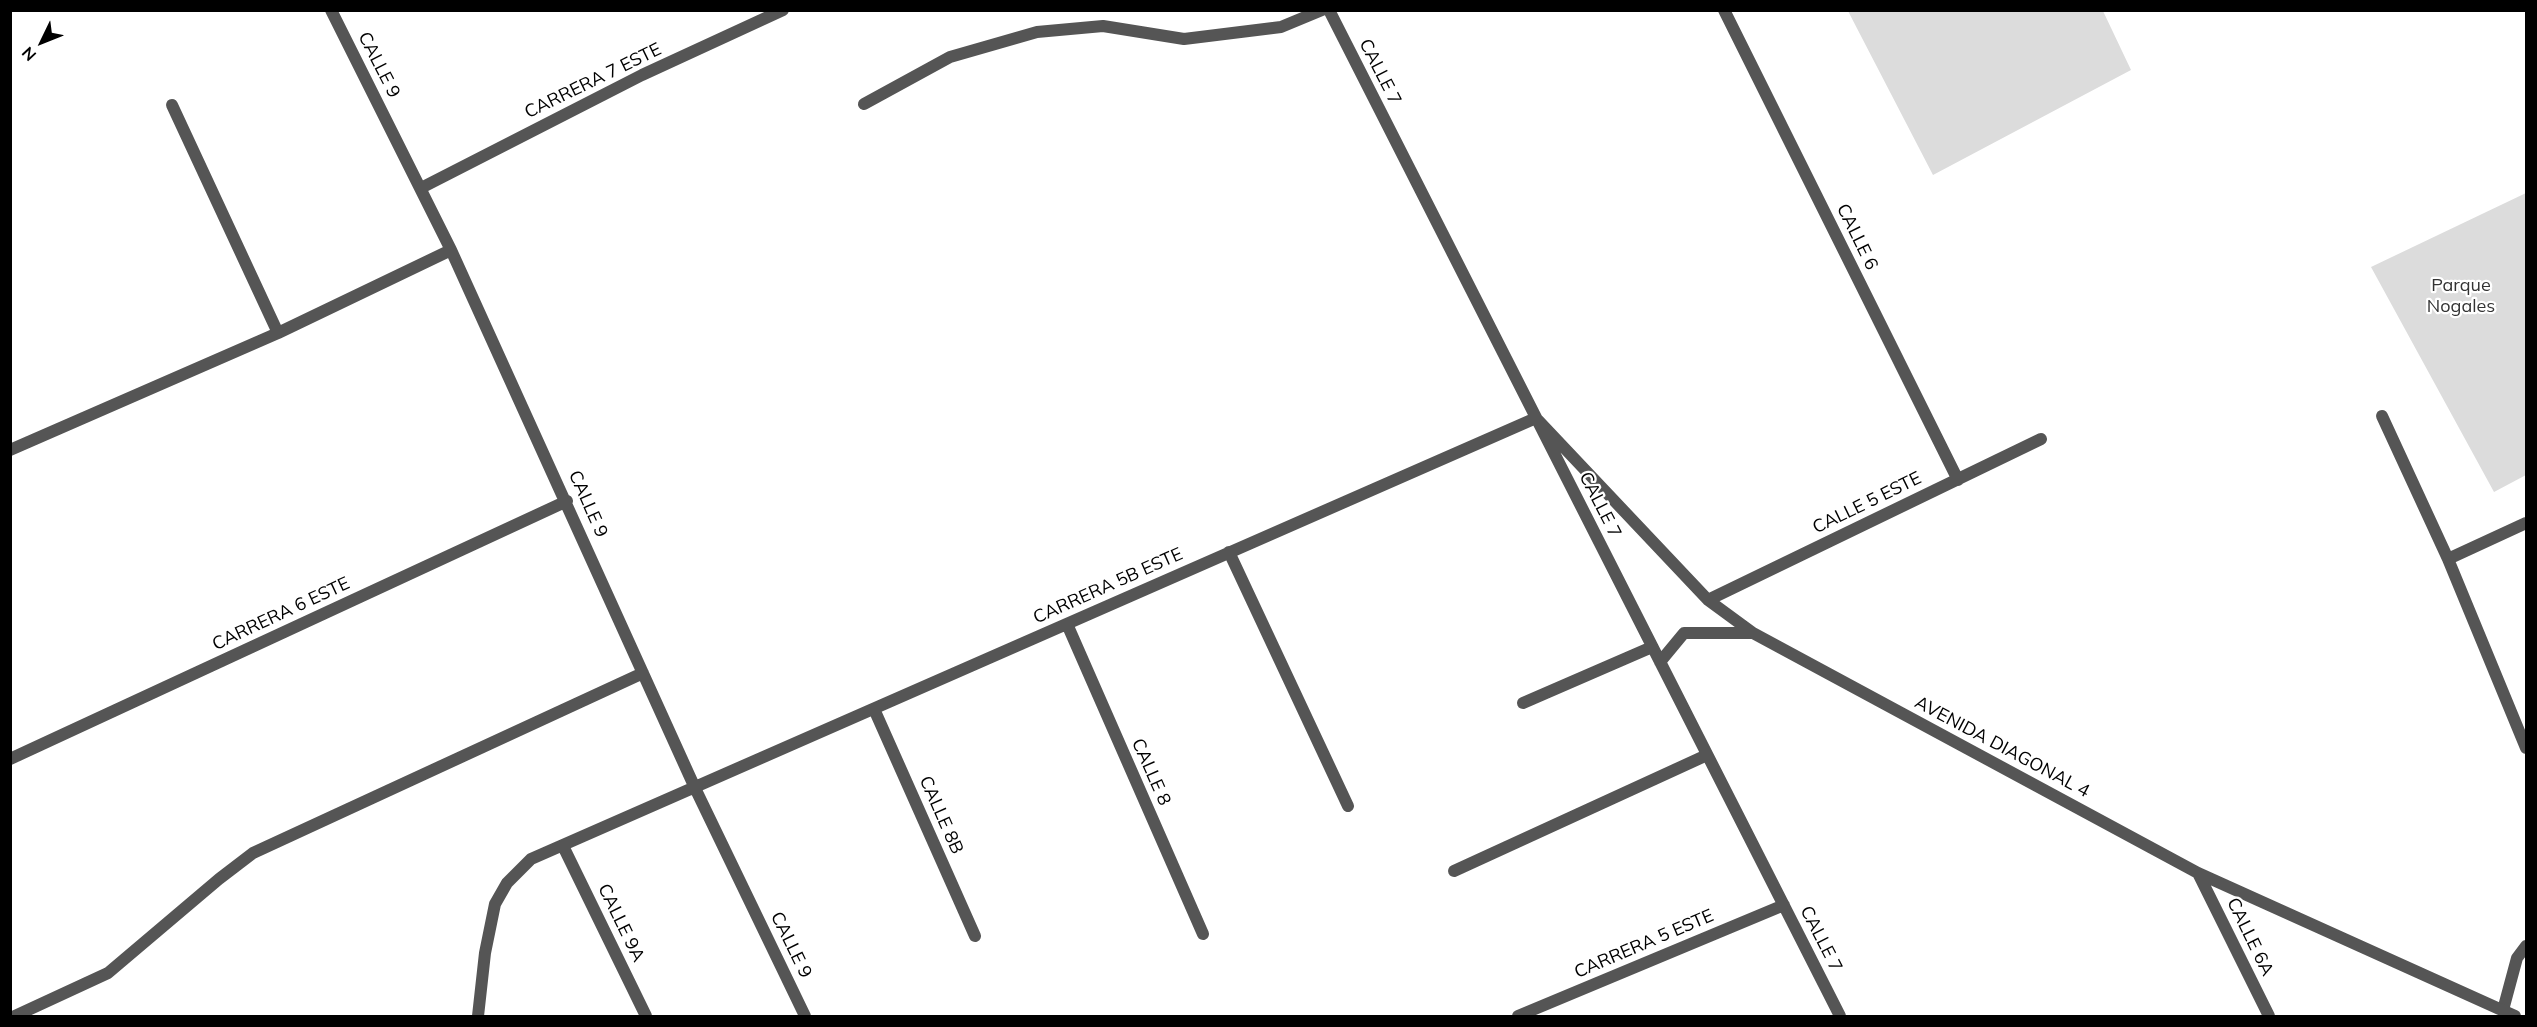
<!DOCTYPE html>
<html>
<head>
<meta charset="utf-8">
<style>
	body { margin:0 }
	#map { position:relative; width:2537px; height:1027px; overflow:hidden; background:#fff; font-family:Mulish,sans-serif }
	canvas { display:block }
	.frame { position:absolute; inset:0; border:12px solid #000; pointer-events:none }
	.north { position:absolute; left:12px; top:12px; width:60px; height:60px; -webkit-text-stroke:4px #fff; paint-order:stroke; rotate:227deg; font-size:16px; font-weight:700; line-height:24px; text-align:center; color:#000 }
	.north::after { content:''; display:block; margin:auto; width:21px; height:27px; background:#000; clip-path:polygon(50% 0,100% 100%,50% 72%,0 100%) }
</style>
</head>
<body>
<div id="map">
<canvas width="2537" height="1027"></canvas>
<div class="frame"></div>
<div class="north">N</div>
</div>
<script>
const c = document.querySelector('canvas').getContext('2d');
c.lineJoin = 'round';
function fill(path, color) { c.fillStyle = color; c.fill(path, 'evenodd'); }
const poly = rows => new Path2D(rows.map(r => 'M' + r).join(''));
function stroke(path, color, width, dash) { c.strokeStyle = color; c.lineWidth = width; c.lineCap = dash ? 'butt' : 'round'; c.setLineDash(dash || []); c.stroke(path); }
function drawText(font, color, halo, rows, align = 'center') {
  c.font = font + ' Mulish,sans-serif'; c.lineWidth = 4.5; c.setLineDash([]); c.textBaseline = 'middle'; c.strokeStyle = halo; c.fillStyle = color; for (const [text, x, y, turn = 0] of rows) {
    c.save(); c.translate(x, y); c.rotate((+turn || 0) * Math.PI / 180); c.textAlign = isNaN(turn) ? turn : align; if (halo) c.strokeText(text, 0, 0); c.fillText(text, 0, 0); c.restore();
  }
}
const green = poly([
	[1848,11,2103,11,2131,70,1933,175],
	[2526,193,2526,475,2494,492,2371,267]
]);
const lane = poly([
	[864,104,950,57,1037,32,1103,26,1184,39,1281,27,1322,10],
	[2382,416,2448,559,2526,748],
	[2448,559,2526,523],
	[2503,1010,2517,958,2526,946]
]);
const street = poly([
	[331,10,451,250,695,788,805,1016],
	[1329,10,1840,1016],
	[1724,10,1958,480],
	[172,105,278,333],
	[421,188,642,75,783,10],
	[10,450,278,333,451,250],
	[1229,552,1348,806],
	[1708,600,2041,439],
	[1067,624,1203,934],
	[1660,662,1684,633,1752,633],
	[1523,703,1652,647],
	[874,709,975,936],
	[10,759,567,501],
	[563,846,646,1016],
	[1454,871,1707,755],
	[2198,873,2269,1016],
	[15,1016,108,973,219,879,253,853,643,673],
	[478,1016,485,953,495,904,507,883,531,859,1536,418,1708,600,1753,633,2198,873,2515,1016],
	[1518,1016,1784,905]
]);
const streetNames = [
	["CALLE 9",379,65,63],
	["CALLE 7",1380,72,63],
	["CARRERA 7 ESTE",593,81,-26],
	["CALLE 6",1857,237,64],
	["CALLE 5 ESTE",1867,503,-26],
	["CALLE 9",588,504,66],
	["CALLE 7",1600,505,63],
	["CARRERA 5B ESTE",1108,586,-24],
	["CARRERA 6 ESTE",281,614,-25],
	["AVENIDA DIAGONAL 4",2002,747,28],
	["CALLE 8",1151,772,66],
	["CALLE 8B",941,815,66],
	["CALLE 9A",621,923,64],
	["CALLE 6A",2250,937,64],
	["CALLE 7",1821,939,63],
	["CARRERA 5 ESTE",1644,944,-23],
	["CALLE 9",791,945,64]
];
const parkNames = [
	["Parque",2461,286],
	["Nogales",2461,307]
];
fill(green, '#dcdcdc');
stroke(lane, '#555', 12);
stroke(street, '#555', 12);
drawText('18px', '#000', '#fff', streetNames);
drawText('18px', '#333', '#fff', parkNames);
</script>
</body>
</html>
